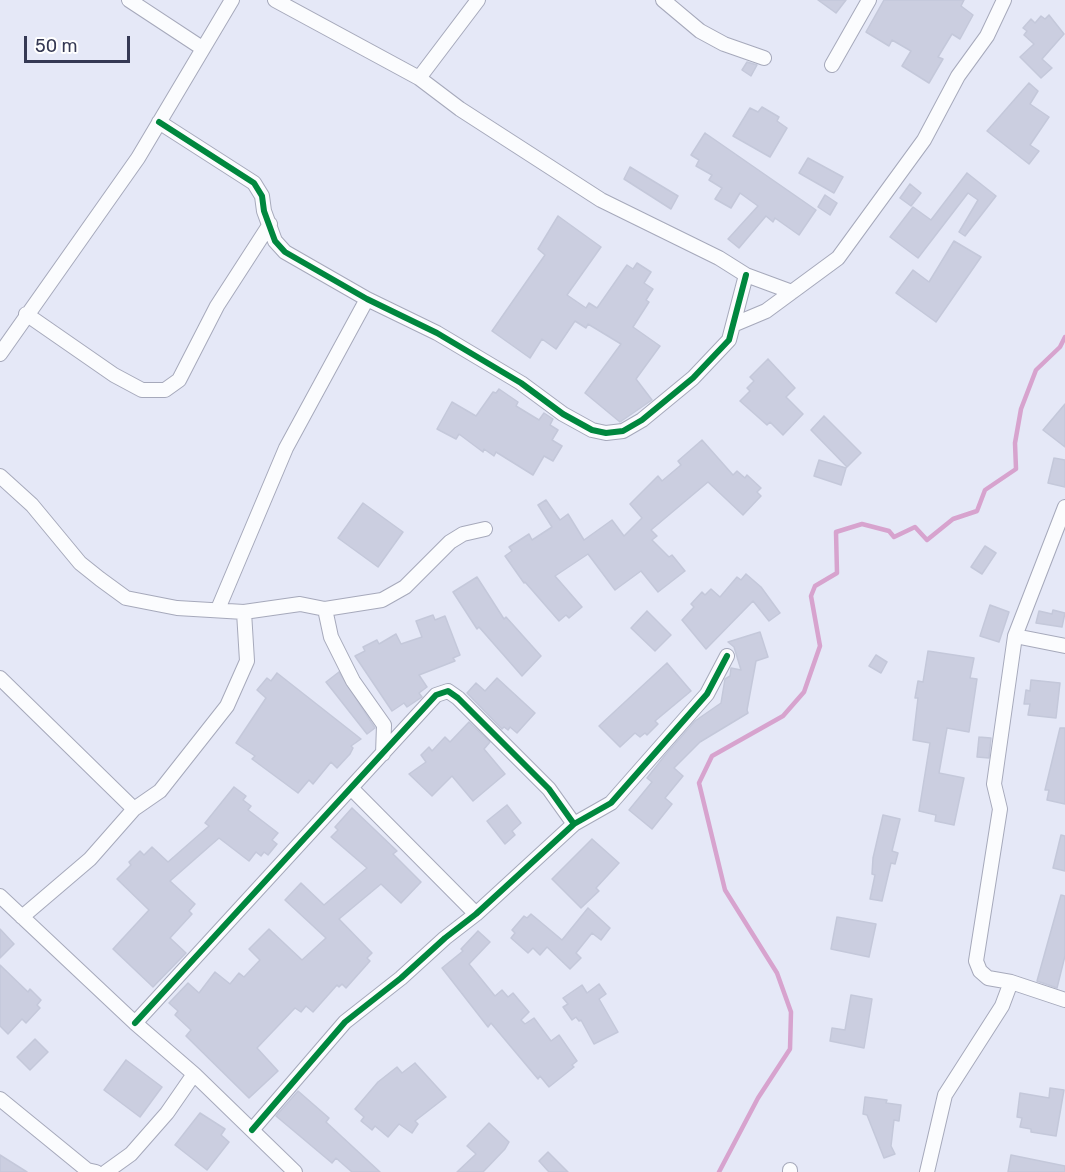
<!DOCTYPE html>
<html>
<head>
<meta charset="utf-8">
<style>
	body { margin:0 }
	#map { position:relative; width:1065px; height:1172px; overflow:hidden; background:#e5e8f7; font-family:Rubik,sans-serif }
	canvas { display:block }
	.scale { position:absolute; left:24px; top:36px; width:106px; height:27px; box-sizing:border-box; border:3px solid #353954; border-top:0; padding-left:8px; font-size:18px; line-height:21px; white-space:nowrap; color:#353954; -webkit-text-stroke:4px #fff; paint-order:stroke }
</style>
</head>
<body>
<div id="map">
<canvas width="1065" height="1172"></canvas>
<div class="scale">50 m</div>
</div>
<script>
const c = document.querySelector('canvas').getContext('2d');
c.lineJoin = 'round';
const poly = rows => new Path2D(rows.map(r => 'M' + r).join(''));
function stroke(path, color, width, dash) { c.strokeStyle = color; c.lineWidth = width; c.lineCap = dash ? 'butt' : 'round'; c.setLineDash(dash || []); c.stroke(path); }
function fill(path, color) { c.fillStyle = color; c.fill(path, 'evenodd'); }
const stream = poly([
	[719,1172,758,1098,790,1049,791,1012,777,973,725,890,699,783,712,756,783,716,804,692,820,646,811,596,815,586,837,573,836,532,862,524,889,531,894,537,915,527,927,540,953,519,977,511,985,490,1016,469,1015,443,1021,409,1036,370,1060,347,1065,337]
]);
const building = poly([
	[818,0,846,0,836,13,818,0],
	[884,0,964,0,961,6,973,15,960,39,952,34,938,57,943,59,929,83,902,66,911,51,892,40,889,46,866,32,884,0],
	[1049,15,1064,34,1042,59,1052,68,1041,78,1020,57,1034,44,1024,35,1027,31,1023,28,1031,19,1035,23,1041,16,1045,19,1049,15],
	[747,62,757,65,751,76,742,70,747,62],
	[1029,83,1038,91,1030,104,1049,117,1030,145,1039,151,1029,164,987,131,1029,83],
	[762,107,779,117,777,121,787,128,770,157,733,136,750,108,758,112,762,107],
	[705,133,816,210,799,235,775,218,773,222,766,216,739,248,728,239,758,206,740,193,731,208,715,199,722,188,709,180,712,175,696,166,699,160,691,155,705,133],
	[808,158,843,177,834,193,799,173,808,158],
	[630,167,678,196,671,209,624,179,630,167],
	[967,173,996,196,965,236,959,232,978,200,968,193,918,258,890,237,913,207,931,220,967,173],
	[910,184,921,193,911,206,900,198,910,184],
	[825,195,837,203,830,215,818,207,825,195],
	[558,216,601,247,567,295,586,308,589,303,597,308,627,265,633,269,637,263,651,272,644,283,653,289,646,300,649,302,633,327,660,346,636,379,652,400,620,422,585,393,621,344,588,324,586,328,575,321,556,349,542,339,530,358,492,331,545,255,538,249,558,216],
	[954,241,981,257,936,322,896,293,913,270,929,282,954,241],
	[768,359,795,388,786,397,803,414,783,435,770,422,767,425,740,401,750,391,747,388,754,381,750,377,768,359],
	[499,389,518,402,516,406,539,420,544,413,553,419,550,425,558,430,552,440,562,446,553,461,544,456,533,475,496,452,494,456,484,449,483,452,459,434,456,439,437,429,452,402,476,416,493,392,496,393,499,389],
	[1065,404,1065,447,1043,430,1065,404],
	[824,416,861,453,847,467,811,430,824,416],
	[702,440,733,475,737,471,745,478,747,475,761,488,757,492,761,496,743,515,708,482,651,530,657,536,652,540,669,557,672,555,685,571,658,592,641,571,615,590,588,554,555,576,582,607,569,618,566,615,559,621,525,582,524,583,505,556,512,551,509,547,529,534,532,540,552,527,538,505,546,500,560,520,568,514,584,540,612,520,624,536,642,518,630,504,658,476,662,481,681,465,678,461,702,440],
	[1054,458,1065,460,1065,487,1048,483,1054,458],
	[819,460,846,468,841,485,814,476,819,460],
	[363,503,403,532,378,567,338,538,363,503],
	[985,546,996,553,982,574,971,567,985,546],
	[746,574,761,587,780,613,769,621,753,601,706,649,682,620,694,607,691,604,702,592,705,595,711,589,720,597,737,577,741,580,746,574],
	[477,577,504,619,506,617,541,656,522,676,479,627,477,629,453,592,477,577],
	[990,605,1009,612,999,642,980,636,990,605],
	[1053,610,1065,613,1062,627,1036,623,1039,611,1052,614,1053,610],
	[647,611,671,635,655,651,631,628,647,611],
	[433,615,435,620,445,616,460,655,453,658,455,661,419,675,427,687,419,693,422,697,407,707,404,703,392,711,355,656,365,651,363,647,377,640,379,644,396,634,401,644,422,637,416,621,433,615],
	[760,632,768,657,756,661,747,710,748,713,700,742,674,768,683,776,665,798,672,804,652,829,629,810,652,782,647,778,666,754,695,721,721,703,725,679,730,676,731,668,741,670,734,647,728,642,760,632],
	[928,651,974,658,970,678,977,679,969,732,947,728,939,773,964,778,954,825,935,821,936,815,919,811,930,743,913,740,918,698,915,698,918,681,923,682,928,651],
	[876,655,887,662,881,673,869,666,876,655],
	[667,663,691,691,655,721,658,724,647,735,645,733,640,737,635,733,620,747,599,726,667,663],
	[339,672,375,728,367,734,326,682,339,672],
	[277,673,361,739,351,746,353,748,350,754,337,768,331,762,313,784,309,780,298,793,252,759,255,756,236,743,266,698,257,690,267,678,271,681,277,673],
	[497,678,535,713,517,733,510,727,508,730,504,727,502,729,467,693,476,683,485,691,497,678],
	[1031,680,1060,683,1056,718,1028,715,1030,704,1024,704,1026,690,1030,691,1031,680],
	[469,722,490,742,484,749,505,774,473,801,452,776,432,796,409,774,426,762,421,755,429,747,432,751,445,737,450,742,469,722],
	[1060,728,1065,728,1065,804,1047,800,1049,790,1045,790,1060,728],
	[979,737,991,738,989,758,977,757,979,737],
	[234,787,246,796,243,800,251,806,248,810,278,833,272,840,277,844,268,855,264,852,261,856,256,852,249,861,219,838,170,881,195,904,189,911,192,914,170,938,186,953,153,987,113,949,149,910,117,879,131,865,129,862,140,851,144,855,152,847,168,862,209,826,205,823,234,787],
	[507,805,521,823,512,831,515,835,505,844,487,821,507,805],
	[352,808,397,851,393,854,421,882,401,903,381,884,339,919,372,953,367,958,370,961,346,988,342,984,339,987,337,985,313,1012,306,1006,301,1012,295,1008,257,1048,278,1071,249,1098,186,1036,191,1030,175,1015,178,1011,169,1003,188,983,199,993,215,972,230,984,239,973,244,977,260,960,249,949,269,929,302,960,326,938,285,900,301,883,324,905,367,868,331,837,338,830,335,827,352,808],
	[883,815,900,819,892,851,898,853,895,864,891,863,882,901,870,899,875,875,872,874,873,858,883,815],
	[1061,835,1065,836,1065,871,1053,868,1061,835],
	[592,839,619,863,596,888,599,891,581,908,552,879,592,839],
	[1061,895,1065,896,1065,956,1057,988,1037,981,1061,895],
	[588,908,610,928,601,940,592,933,576,953,581,958,570,969,547,947,540,955,533,948,528,953,511,938,515,933,512,930,524,916,527,918,531,914,562,940,588,908],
	[837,917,876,924,869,957,831,949,837,917],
	[0,929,14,944,0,958,0,929],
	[478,931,490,942,469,964,495,996,502,990,508,997,513,993,529,1012,521,1020,525,1024,534,1018,551,1041,559,1035,577,1061,572,1065,574,1067,549,1087,540,1076,538,1079,491,1023,488,1027,442,968,463,951,461,949,478,931],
	[0,965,28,992,30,989,41,1000,37,1005,40,1008,26,1023,22,1019,8,1034,0,1026,0,965],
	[599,984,606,994,599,999,618,1032,594,1044,581,1020,579,1021,576,1017,572,1020,563,1007,568,1004,563,998,582,985,587,993,599,984],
	[851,995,872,999,864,1048,830,1041,832,1028,845,1030,851,995],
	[35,1039,48,1052,30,1070,17,1057,35,1039],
	[126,1060,162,1087,140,1117,104,1090,126,1060],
	[415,1063,446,1097,415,1121,418,1124,412,1133,399,1124,388,1137,375,1126,372,1130,361,1121,364,1117,355,1109,378,1082,397,1067,402,1073,415,1063],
	[1050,1088,1064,1090,1056,1136,1031,1132,1031,1129,1020,1127,1022,1118,1017,1117,1020,1093,1049,1098,1050,1088],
	[298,1091,329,1118,326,1122,380,1172,352,1172,336,1158,332,1163,276,1116,298,1091],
	[865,1097,887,1100,886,1103,901,1105,899,1121,894,1120,891,1146,895,1154,884,1158,867,1115,863,1114,865,1097],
	[200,1113,225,1129,221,1135,229,1142,207,1170,175,1145,200,1113],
	[489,1123,509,1142,505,1149,483,1172,457,1172,476,1154,467,1146,489,1123],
	[548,1152,568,1172,549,1172,539,1161,548,1152],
	[0,1155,27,1172,0,1172,0,1155],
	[1011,1155,1065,1166,1065,1172,1008,1172,1011,1155]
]);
const minor = poly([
	[129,0,202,48],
	[275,0,419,78,460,109,601,200,719,258,746,275,792,292],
	[663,0,700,31,724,44,764,58],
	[832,65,869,0],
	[419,78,478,0],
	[159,122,254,183,262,196,264,211,275,241,285,252,367,299,437,333,521,383,563,414,592,430,606,433,623,431,642,420,693,378,729,340,746,275],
	[26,314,114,375,142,390,165,390,179,380,217,306,270,224],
	[735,324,766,311,838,258,924,140,958,76,987,36,1004,0],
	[0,354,138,158,232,0],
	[0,476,32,505,80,563,100,579,126,598,177,608,244,612,300,604,325,609,382,600,405,587,450,542,463,534,485,529],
	[1065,507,1015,636,994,784,1000,809,976,961,980,971,988,978,1011,982,1065,1000],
	[218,609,286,448,367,299],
	[325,609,331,637,353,681,384,725,383,754],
	[1015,636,1065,646],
	[0,678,134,809],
	[351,788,476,914],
	[0,896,135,1023,194,1074,295,1172],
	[22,917,90,859,134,809,160,791,227,706,247,661,244,612],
	[135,1023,436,695,448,691,458,698,549,789,574,824],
	[0,1099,87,1170,96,1172],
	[252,1130,345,1022,401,978,445,938,476,914,574,824,611,803,707,694,727,656],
	[106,1172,131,1154,167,1113,194,1074],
	[790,1172,790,1170],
	[927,1172,945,1095,1002,1006,1011,982]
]);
const cycleway = poly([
	[159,122,254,183,262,196,264,211,275,241,285,252,367,299,437,333,521,383,563,414,592,430,606,433,623,431,642,420,693,378,729,340,746,275],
	[135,1023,436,695,448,691,458,698,549,789,574,824],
	[252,1130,345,1022,401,978,445,938,476,914,574,824,611,803,707,694,727,656]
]);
stroke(stream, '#d7a3ce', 4.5);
fill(building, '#cbcee0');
stroke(building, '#c4c8da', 1.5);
stroke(minor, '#a6a9bb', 16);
stroke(minor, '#fbfcfe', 14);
stroke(cycleway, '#00873e', 6);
</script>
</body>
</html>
